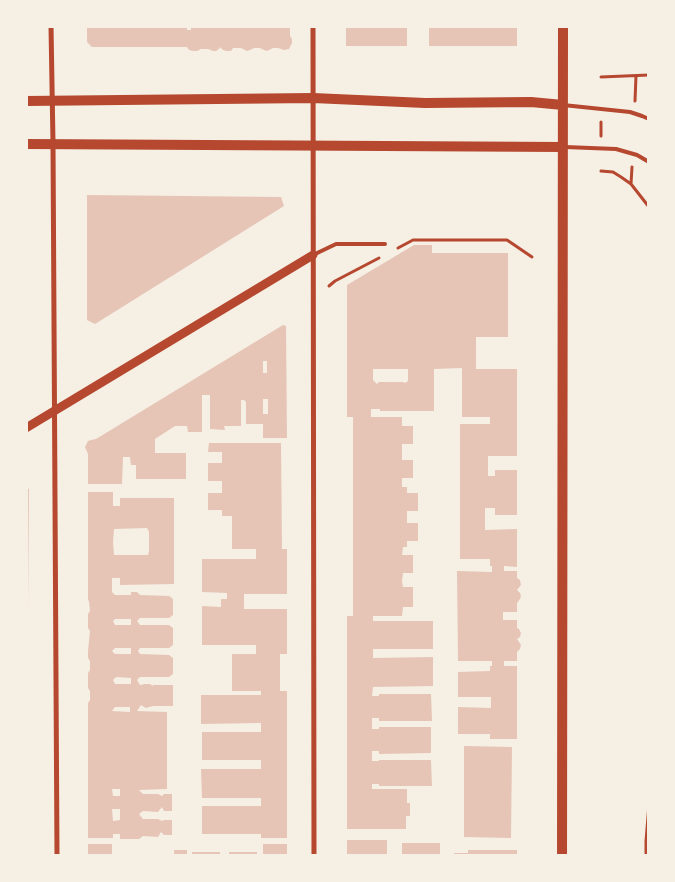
<!DOCTYPE html>
<html>
<head>
<meta charset="utf-8">
<style>
	body { margin:0 }
	#map { position:relative; width:675px; height:882px; overflow:hidden; background:#f6efe4; font-family:"Fira Sans Condensed",sans-serif }
	canvas { display:block }
	.frame { position:absolute; inset:0; border:28px solid #f6efe4; pointer-events:none }
</style>
</head>
<body>
<div id="map">
<canvas width="675" height="882"></canvas>
<div class="frame"></div>
</div>
<script>
const c = document.querySelector('canvas').getContext('2d');
c.lineJoin = 'round';
function fill(path, color) { c.fillStyle = color; c.fill(path, 'evenodd'); }
const poly = rows => new Path2D(rows.map(r => 'M' + r).join(''));
function stroke(path, color, width, dash) { c.strokeStyle = color; c.lineWidth = width; c.lineCap = dash ? 'butt' : 'round'; c.setLineDash(dash || []); c.stroke(path); }
const building = poly([
	[87,26,187,26,187,30,191,30,191,26,290,26,290,36,292,39,292,43,289,49,284,50,278,48,273,48,267,51,264,50,260,48,254,48,250,50,247,51,241,48,233,48,231,51,227,51,223,50,220,47,220,48,216,51,213,51,208,49,201,49,197,51,193,51,189,50,187,47,92,47,87,42],
	[346,26,407,26,407,46,346,46],
	[429,26,517,26,517,46,429,46],
	[87,195,281,197,284,206,95,324,87,320],
	[414,245,432,245,432,253,508,253,508,337,476,337,476,369,517,369,517,456,488,456,488,476,495,476,495,470,517,470,517,515,495,515,495,508,485,508,485,530,517,529,517,567,504,566,504,571,517,571,517,578,520,580,521,585,517,590,520,593,521,596,520,599,517,603,517,612,503,612,503,620,517,620,517,628,519,629,521,633,520,637,517,639,521,645,520,649,517,652,517,661,504,661,504,666,517,666,517,739,490,739,490,734,458,734,458,707,491,708,491,697,458,697,458,672,490,671,490,666,492,666,492,661,458,661,457,571,492,572,492,566,490,566,490,559,460,559,460,424,490,424,490,417,462,417,462,368,434,369,434,411,380,411,380,409,371,409,371,417,402,417,402,426,413,426,413,444,402,444,402,460,413,460,413,478,402,478,402,487,407,487,407,493,418,493,418,511,407,511,407,523,418,523,418,541,407,541,407,547,403,547,402,555,413,555,413,573,403,573,402,581,403,587,413,587,413,607,403,607,402,616,373,616,373,621,433,621,433,649,373,649,373,658,433,657,433,686,373,687,372,696,379,696,379,694,431,694,432,721,379,721,379,718,372,718,372,729,379,729,379,727,431,727,431,753,379,754,379,751,372,751,372,761,379,761,379,760,431,760,432,786,379,786,379,784,372,784,372,789,407,789,407,803,410,803,410,816,406,816,406,829,347,829,347,616,353,616,353,417,347,417,347,285],
	[373,369,408,369,408,381,405,383,403,382,379,382,377,384,373,380],
	[283,325,286,326,287,438,263,438,263,424,246,424,246,402,244,400,241,400,241,426,224,426,225,430,210,429,210,395,202,395,202,432,188,432,187,426,175,426,155,439,155,453,186,453,186,479,136,479,136,465,131,465,130,457,123,457,122,484,88,484,88,454,85,447,88,441,91,440,96,439],
	[263,361,267,361,267,373,263,373],
	[263,399,268,399,268,414,263,414],
	[209,443,281,443,282,549,287,549,287,594,244,594,244,609,287,609,287,654,280,654,280,691,287,691,287,838,261,838,261,834,202,834,202,806,261,806,261,798,202,798,201,769,261,769,261,760,202,760,202,732,261,732,261,723,201,724,201,695,261,695,261,691,232,691,232,654,256,654,256,645,202,645,202,606,221,607,221,599,227,599,227,593,202,592,202,559,256,559,256,549,232,549,232,516,222,516,222,510,208,510,208,493,222,493,222,481,208,481,208,463,222,463,222,452,208,452],
	[26,488,29,489,28,611,26,611],
	[88,492,113,492,113,506,120,506,120,498,174,498,174,584,120,585,120,578,112,578,112,592,115,595,131,595,131,592,137,592,140,595,169,596,173,599,173,615,169,618,140,618,137,621,140,625,169,625,173,628,173,645,169,648,140,648,138,651,140,654,169,655,173,658,173,674,169,677,140,677,137,680,140,685,145,684,150,684,153,686,153,685,173,685,173,706,153,706,146,708,141,705,137,711,167,712,167,789,139,790,143,794,158,794,162,796,164,794,172,794,172,811,164,811,162,807,158,812,143,811,139,814,143,819,158,819,162,821,164,820,172,820,172,835,164,835,161,832,158,837,143,836,139,839,120,839,120,834,113,834,113,838,88,838,88,703,90,700,90,691,88,688,88,673,90,670,90,661,88,658,88,651,90,631,88,628,88,614,90,611,89,602,88,599],
	[147,528,149,532,149,551,148,555,114,555,113,542,114,529],
	[115,619,131,619,131,625,115,625,113,621],
	[115,648,131,648,131,654,115,654,112,651],
	[116,677,131,678,131,684,115,684,113,680],
	[115,707,130,707,130,712,112,711],
	[112,789,120,789,120,796,113,796],
	[112,809,120,809,120,820,113,821],
	[26,617,28,617,28,710,26,710],
	[464,746,512,747,511,838,464,837],
	[347,840,387,840,387,856,347,856],
	[402,843,440,843,440,856,402,856],
	[88,844,112,844,112,856,88,856],
	[263,844,287,844,287,856,263,856],
	[174,850,187,850,187,856,174,856],
	[468,850,517,850,517,856,454,856,454,853,468,853],
	[192,852,220,852,220,856,192,856],
	[229,852,257,852,257,856,229,856]
]);
const path = poly([
	[601,77,649,75],
	[635,101,636,76],
	[601,136,601,122],
	[601,171,613,172,621,177,631,184,649,207],
	[631,184,632,167],
	[398,248,413,240,507,240,532,257],
	[329,286,335,281,379,258],
	[646,856,646,841,649,804]
]);
const service = poly([
	[563,105,630,112,642,116,649,119],
	[565,147,616,149,637,155,649,162],
	[313,255,336,244,385,244]
]);
const minor = poly([
	[51,26,53,143,57,856],
	[313,26,314,856]
]);
const tertiary = poly([
	[26,428,313,255]
]);
const secondary = poly([
	[26,101,313,98,425,103,531,102,563,105],
	[26,144,563,147],
	[562,856,563,26]
]);
fill(building, '#e6c5b7');
stroke(path, '#b5482f', 3);
stroke(service, '#b5482f', 4);
stroke(minor, '#b5482f', 5);
stroke(tertiary, '#b5482f', 9);
stroke(secondary, '#b5482f', 10);
</script>
</body>
</html>
